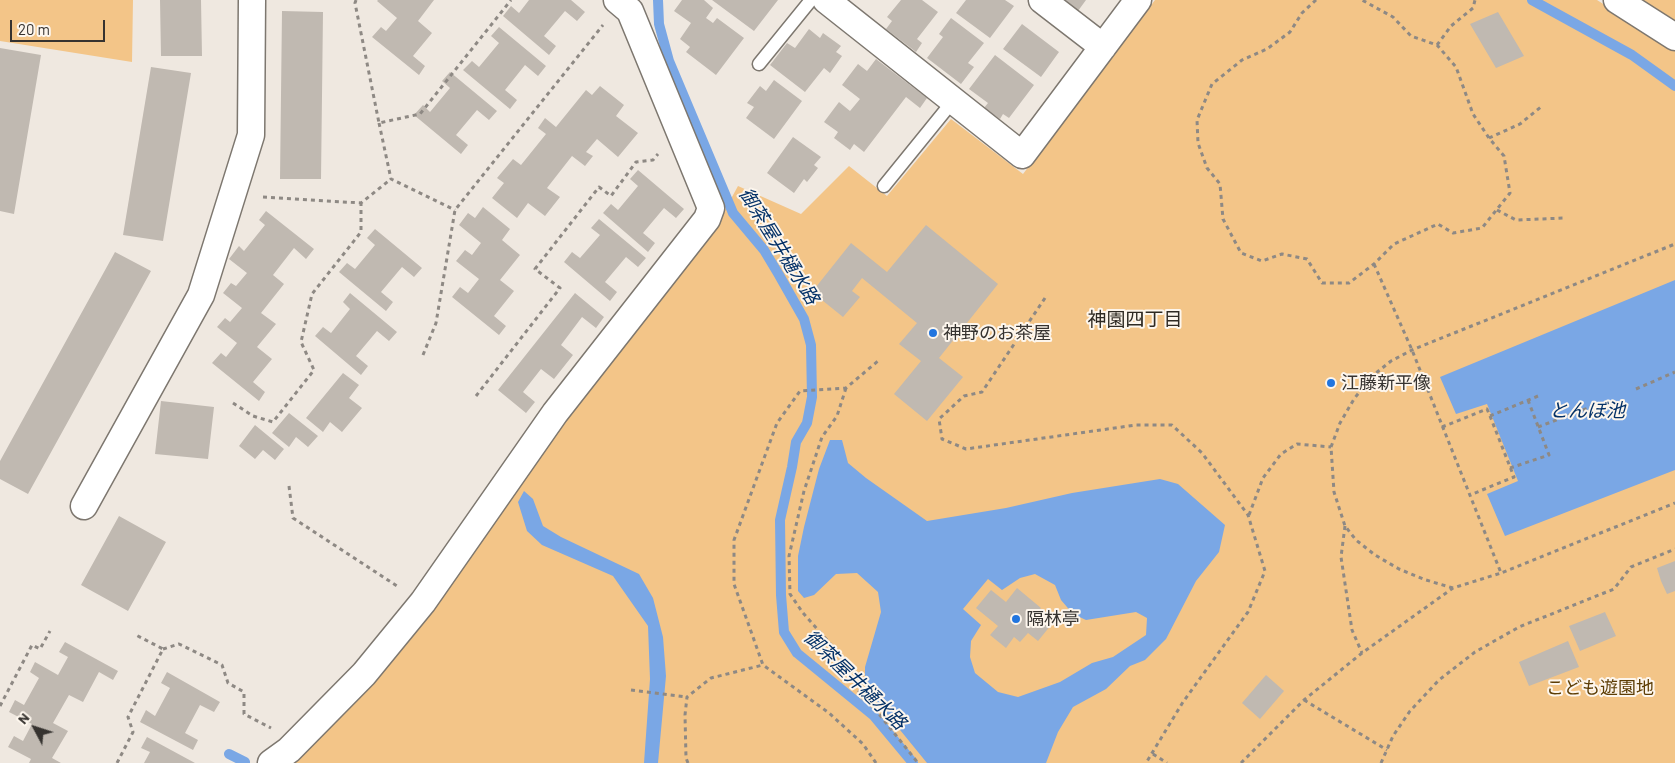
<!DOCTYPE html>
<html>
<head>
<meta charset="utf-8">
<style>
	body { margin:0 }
	#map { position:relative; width:1675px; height:763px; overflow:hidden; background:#efe8e0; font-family:Barlow,sans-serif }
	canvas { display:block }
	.north { position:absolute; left:10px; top:703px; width:50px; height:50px; -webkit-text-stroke:4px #fdf6ed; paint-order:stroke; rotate:310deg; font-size:14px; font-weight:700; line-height:20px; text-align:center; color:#363330 }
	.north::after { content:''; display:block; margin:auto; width:18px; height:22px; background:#363330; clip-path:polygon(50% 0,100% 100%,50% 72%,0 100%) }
	.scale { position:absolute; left:10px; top:20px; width:95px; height:22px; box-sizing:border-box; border:2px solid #363330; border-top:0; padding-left:6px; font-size:15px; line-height:18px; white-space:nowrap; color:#363330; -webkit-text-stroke:4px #fdf6ed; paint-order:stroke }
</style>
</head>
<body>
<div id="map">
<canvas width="1675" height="763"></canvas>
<div class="north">N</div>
<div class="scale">20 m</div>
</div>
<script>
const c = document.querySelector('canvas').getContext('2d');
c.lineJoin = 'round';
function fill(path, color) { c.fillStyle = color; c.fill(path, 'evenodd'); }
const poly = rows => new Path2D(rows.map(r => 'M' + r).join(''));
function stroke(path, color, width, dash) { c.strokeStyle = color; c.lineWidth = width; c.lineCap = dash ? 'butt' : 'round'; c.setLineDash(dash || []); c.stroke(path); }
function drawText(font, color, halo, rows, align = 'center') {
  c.font = font + ' Barlow,"Noto Sans JP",sans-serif'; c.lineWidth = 4; c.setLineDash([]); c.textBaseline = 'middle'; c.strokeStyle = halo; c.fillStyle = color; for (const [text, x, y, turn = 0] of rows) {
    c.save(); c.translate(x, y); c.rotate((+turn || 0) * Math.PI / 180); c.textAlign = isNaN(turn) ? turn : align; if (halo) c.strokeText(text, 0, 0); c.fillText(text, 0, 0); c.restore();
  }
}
const green = poly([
	[0,0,133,0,132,62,0,41],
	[1155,0,1597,0,1675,50,1675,763,292,763,721,217,738,186,801,214,849,166,887,196,951,119,1023,174],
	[1639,0,1675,0,1675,22]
]);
const water = poly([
	[1675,280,1675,470,1505,536,1487,494,1518,481,1487,404,1456,414,1440,377],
	[830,440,842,440,848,463,866,478,927,521,1006,508,1072,493,1160,479,1178,484,1225,525,1219,552,1196,581,1166,639,1145,660,1130,666,1106,689,1073,707,1058,732,1046,763,927,763,865,687,865,667,881,612,878,592,857,573,836,574,814,595,804,598,798,591,798,556,804,527,819,469],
	[1035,574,1055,585,1061,600,1073,614,1086,620,1136,612,1147,618,1146,635,1113,657,1092,663,1060,682,1018,697,998,692,975,673,970,657,971,641,981,625,963,609,988,579,1002,590,1020,578],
	[524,491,533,499,543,526,561,537,639,574,653,598,663,637,666,676,658,763,644,763,650,679,648,626,613,576,542,545,527,531,518,502]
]);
const stream = poly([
	[658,0,659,24,669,61,733,213,764,250,779,275,804,319,811,345,812,397,807,423,796,442,792,467,780,520,781,595,784,632,797,653,874,716,913,763],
	[1532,0,1632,55,1675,86],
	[229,754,245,762]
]);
const building = poly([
	[160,0,201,0,202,56,161,56],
	[378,0,434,0,418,21,432,33,413,56,425,66,419,75,372,37,381,27,386,31,397,18,377,1],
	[529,0,571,0,585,12,577,21,565,11,544,36,556,46,549,55,503,16,511,6,519,13],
	[682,0,704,0,713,8,706,18,713,23,717,18,744,38,716,75,686,52,690,47,680,39,691,23,674,11],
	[712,0,778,0,754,31],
	[901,0,922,0,938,12,917,39,922,43,916,52,886,29,892,21,887,17],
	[966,0,1005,0,1014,6,990,38,956,13],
	[1063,0,1086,0,1078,11],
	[282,11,323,12,321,179,280,179],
	[1498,12,1524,56,1496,68,1470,24],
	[951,18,984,43,968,63,974,67,961,84,927,58,943,37,939,34],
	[1022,24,1059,52,1041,77,1003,49],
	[499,27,546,66,538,76,525,65,505,90,517,100,510,109,463,70,472,61,479,67,499,43,491,36],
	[809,29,820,38,823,33,841,46,836,52,842,56,830,73,824,68,805,92,770,65,787,43,795,48],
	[0,48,41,55,14,214,0,211],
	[995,55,1034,85,1009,118,1003,114,1000,119,984,108,988,103,969,89],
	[876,59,927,98,920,108,906,97,864,152,854,144,850,150,834,138,838,132,824,122,839,102,850,111,860,99,842,85,858,64,867,71],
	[151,67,191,73,163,241,123,235],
	[450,72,497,111,489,120,477,110,456,135,468,145,461,154,414,115,423,105,430,112,450,88,442,81],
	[774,80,802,101,774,139,746,118,754,107,747,103,760,86,766,91],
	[600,86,624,105,616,116,638,133,618,157,597,139,586,152,593,156,585,166,572,156,547,188,560,197,545,216,528,203,517,218,492,198,504,183,497,178,513,159,521,165,546,134,538,128,545,118,556,127,586,90,592,95],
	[793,137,821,157,814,165,818,168,807,182,804,179,794,193,767,173],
	[638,170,684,209,676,218,664,208,643,233,655,243,648,252,603,213,611,204,618,210,638,186,630,179],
	[483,207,510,229,502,240,520,255,500,280,514,291,494,316,506,326,499,335,452,297,460,287,468,293,479,279,456,261,465,250,472,255,481,243,459,225,468,213,475,218],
	[266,211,314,249,306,259,294,248,273,275,284,284,261,313,276,324,257,347,272,359,253,382,265,392,259,401,212,363,221,353,226,357,237,343,217,327,225,318,230,322,242,308,223,293,231,283,236,286,247,273,229,259,239,246,244,251,265,225,259,220],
	[599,219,646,258,638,267,626,257,605,282,617,292,610,301,564,262,572,252,580,258,600,235,591,228],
	[926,225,998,284,939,358,963,377,927,421,894,394,921,361,899,344,917,323,862,278,852,291,860,297,843,317,812,292,851,243,887,272],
	[375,229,422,268,414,277,402,267,381,292,393,302,386,311,339,272,347,263,355,269,375,245,367,238],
	[115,252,151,271,28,494,0,479,0,461],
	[350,293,397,332,389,341,377,331,356,356,368,366,361,375,315,336,323,327,331,333,350,309,343,302],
	[575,293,604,317,596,328,582,317,561,345,573,355,554,379,541,369,523,392,535,402,526,413,498,390],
	[343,373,359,385,349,398,362,408,342,432,330,422,323,432,306,418],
	[161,401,214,407,208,459,155,454],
	[289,413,318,436,308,447,296,437,289,447,272,433],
	[255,425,284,449,275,460,263,450,255,459,239,446],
	[119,516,166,542,128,611,81,585],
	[1675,561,1675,591,1667,594,1661,581,1657,568],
	[1017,588,1041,608,1036,613,1051,625,1038,641,1028,633,1020,642,1014,637,1006,648,990,635,998,626,976,608,991,590,1006,602],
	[1605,612,1616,636,1580,651,1569,626],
	[1568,641,1579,667,1529,686,1519,662],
	[65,642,118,671,113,680,99,672,83,702,69,695,53,723,68,731,52,758,61,763,29,763,31,759,8,747,14,736,23,741,32,724,9,712,15,700,24,705,39,678,30,672,35,662,58,675,68,657,59,652],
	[167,672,220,702,214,712,200,705,185,733,198,740,193,750,140,722,146,710,155,716,170,688,161,683],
	[1266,675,1284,691,1260,719,1242,703],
	[147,737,195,763,144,763,150,752,141,748]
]);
const path = poly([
	[356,0,355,3,379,123,420,114,511,0],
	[1316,0,1302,13,1290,32,1267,49,1242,60,1212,84,1197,120,1198,143,1207,168,1220,184,1223,219,1241,253,1262,261,1282,254,1307,259,1322,283,1349,283,1374,264,1394,244,1438,224,1453,233,1482,228,1510,193,1504,156,1489,138,1473,114,1456,67,1437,45,1411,36,1393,17,1362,0],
	[1437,45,1451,26,1473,8,1475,0],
	[379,123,391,179,455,210],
	[1489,138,1520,124,1542,106],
	[263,197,361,203,391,179],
	[1497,210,1516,220,1565,218],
	[1374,264,1412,350,1501,573,1675,503],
	[1045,298,982,392,964,396,939,419,942,439,966,449,1136,425,1172,425,1202,453,1248,515,1265,571,1248,612,1183,702,1146,763],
	[423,355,436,323,455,210,603,25],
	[846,388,837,416,822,437,804,491,789,556,790,594,803,613,840,655,852,683,879,714,918,763],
	[1636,389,1675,372],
	[476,396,560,288,535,269,599,187,611,196,636,162,653,160,658,154],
	[233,403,253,416,273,422,314,370,301,342,312,294,361,232,361,203],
	[1490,416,1538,396],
	[1442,427,1487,409,1490,416,1514,477,1470,495],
	[1538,427,1604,402],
	[1510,468,1549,455,1528,400],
	[289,486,293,518,397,586],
	[1249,515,1263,478,1281,454,1297,444,1331,447],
	[1345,526,1341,557,1352,630,1362,653],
	[1453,588,1426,580,1399,569,1375,555,1356,540,1345,526,1334,492,1331,447,1340,423,1354,399,1371,377,1391,361,1412,350,1675,244],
	[163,649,179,644,222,665,228,683,244,692,244,714,271,728],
	[631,690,687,697],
	[1304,700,1387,750],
	[0,706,32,645,40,649,50,631],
	[1153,754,1167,763],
	[117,763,133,732,128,717,163,649,136,635],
	[688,763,686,758,685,715,687,697,711,678,763,665],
	[876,763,863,744,829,713,763,665,734,584,734,540,777,423,800,391,846,388,878,361],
	[1241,763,1304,700,1362,653,1453,588,1501,573],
	[1381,763,1393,736,1410,711,1439,680,1475,652,1519,627,1614,589,1631,567,1675,549]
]);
const service = poly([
	[759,64,811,0],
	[884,186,953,101]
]);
const minor = poly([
	[826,0,1022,155,1138,0],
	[1042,0,1103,47],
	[1617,0,1675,37],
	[84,506,201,295,251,135,252,0],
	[271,763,289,750,364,674,423,602,555,413,707,219,711,208,630,11,617,0]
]);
const markers = [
	[933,333,5,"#2175df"],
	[1331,383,5,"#2175df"],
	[1016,619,5,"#2175df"]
];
const poiNames = [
	["神野のお茶屋",943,333],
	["江藤新平像",1341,383],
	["隔林亭",1026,619]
];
const parkNames = [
	["こども遊園地",1600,688]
];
const waterNames = [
	["御茶屋井樋水路",779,246,58],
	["とんぼ池",1587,411],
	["御茶屋井樋水路",855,680,44]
];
const neighbourhoodNames = [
	["神園四丁目",1135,320]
];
fill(green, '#f3c588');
fill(water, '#7aa7e5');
stroke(stream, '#7aa7e5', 10);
fill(building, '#c0b9b1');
stroke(service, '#7d776f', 15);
stroke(minor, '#7d776f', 29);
stroke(path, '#8e8984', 3, [4, 4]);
stroke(service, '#fff', 12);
stroke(minor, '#fff', 26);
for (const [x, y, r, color] of markers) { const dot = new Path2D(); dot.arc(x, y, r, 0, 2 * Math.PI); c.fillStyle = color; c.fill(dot); stroke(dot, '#fdf6ed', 2); }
drawText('18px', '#363330', '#fdf6ed', poiNames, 'left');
drawText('18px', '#5d3d04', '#fdf6ed', parkNames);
drawText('italic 19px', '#043167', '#fdf6ed', waterNames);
drawText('19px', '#2f2a23', '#fdf6ed', neighbourhoodNames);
</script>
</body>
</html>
